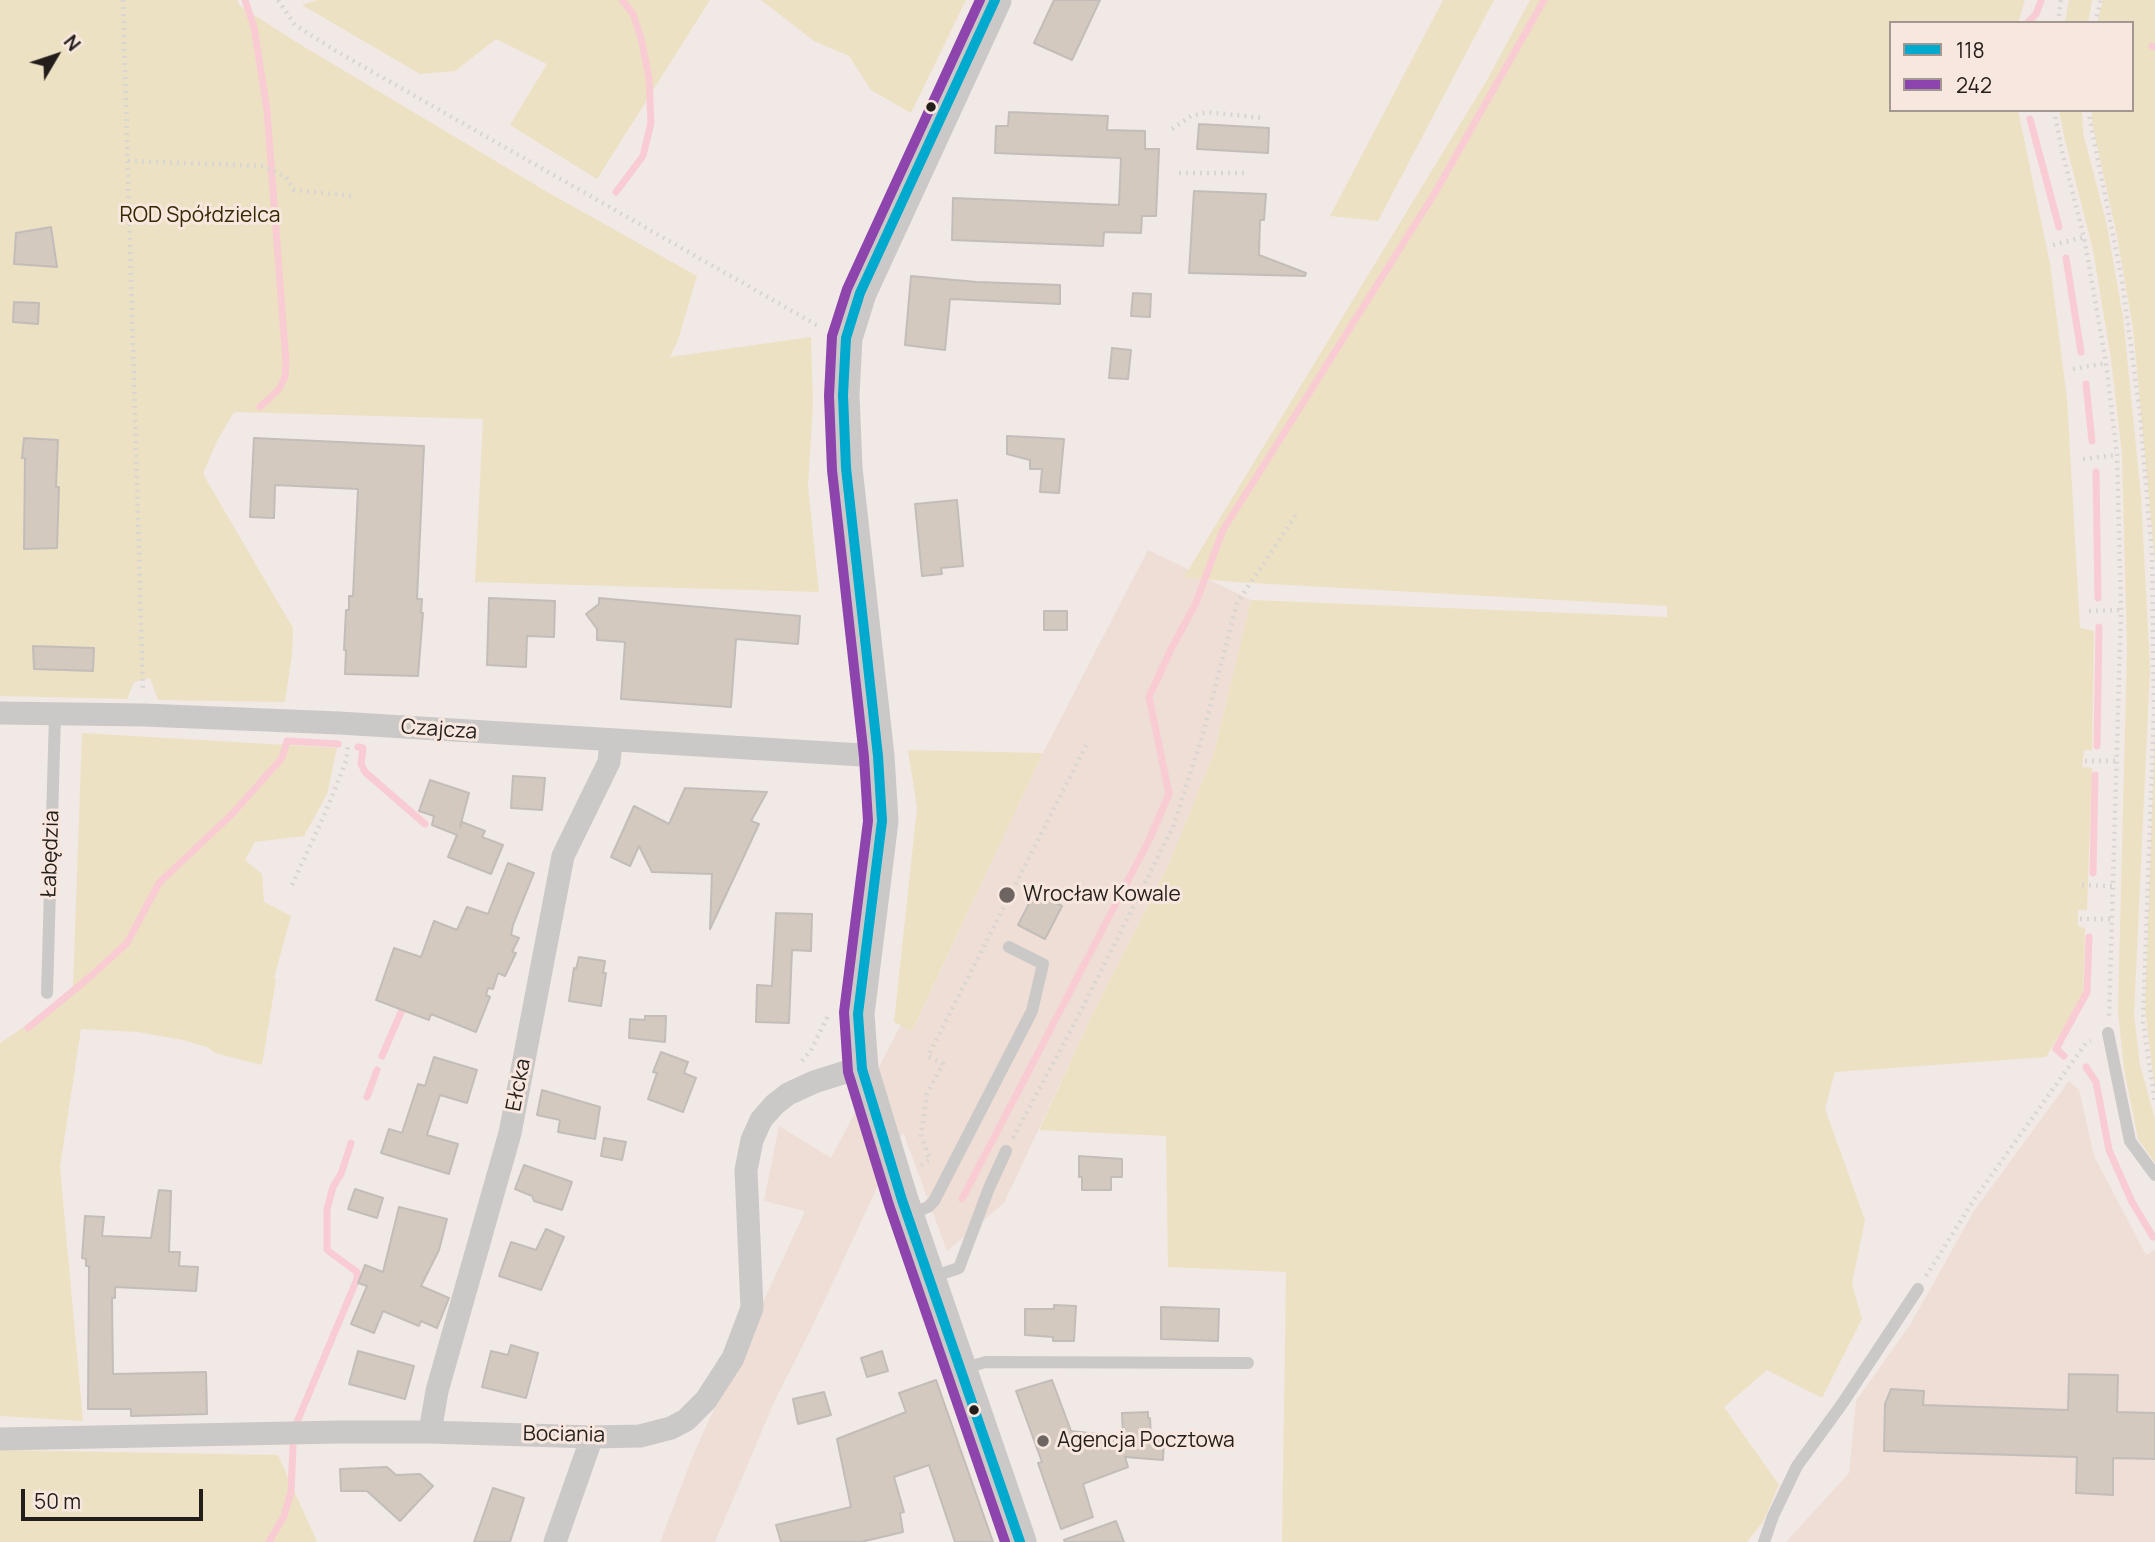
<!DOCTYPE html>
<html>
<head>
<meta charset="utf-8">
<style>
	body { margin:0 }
	#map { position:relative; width:2155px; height:1542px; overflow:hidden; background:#f1e9e5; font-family:Manrope,sans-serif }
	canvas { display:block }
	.legend { position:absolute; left:1889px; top:21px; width:245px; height:91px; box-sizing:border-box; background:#f7e7df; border:2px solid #a39791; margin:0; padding:9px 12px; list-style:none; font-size:21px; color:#241e1b }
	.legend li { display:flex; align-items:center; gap:14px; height:35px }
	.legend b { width:35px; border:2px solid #a39791 }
	.north { position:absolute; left:21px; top:21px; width:70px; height:70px; -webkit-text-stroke:5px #f7e7df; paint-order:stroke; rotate:51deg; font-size:19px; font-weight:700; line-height:28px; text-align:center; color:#241e1b }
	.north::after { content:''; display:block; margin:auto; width:24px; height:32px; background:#241e1b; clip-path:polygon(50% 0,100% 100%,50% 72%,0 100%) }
	.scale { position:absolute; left:21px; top:1489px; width:182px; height:32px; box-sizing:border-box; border:4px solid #241e1b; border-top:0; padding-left:9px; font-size:21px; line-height:24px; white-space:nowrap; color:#241e1b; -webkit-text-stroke:5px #f7e7df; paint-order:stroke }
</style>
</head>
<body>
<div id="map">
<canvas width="2155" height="1542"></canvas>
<ul class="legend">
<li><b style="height:9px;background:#00a9ce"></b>118</li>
<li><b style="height:9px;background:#8e44ad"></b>242</li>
</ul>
<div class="north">N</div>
<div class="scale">50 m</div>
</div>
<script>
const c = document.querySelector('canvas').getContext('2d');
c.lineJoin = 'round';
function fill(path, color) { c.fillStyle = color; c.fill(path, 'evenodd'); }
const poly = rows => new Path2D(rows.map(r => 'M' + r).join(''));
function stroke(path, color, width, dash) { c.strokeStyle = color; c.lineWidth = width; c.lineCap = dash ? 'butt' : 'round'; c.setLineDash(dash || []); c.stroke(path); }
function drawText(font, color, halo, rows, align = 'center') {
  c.font = font + ' Manrope,sans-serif'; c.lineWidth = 6; c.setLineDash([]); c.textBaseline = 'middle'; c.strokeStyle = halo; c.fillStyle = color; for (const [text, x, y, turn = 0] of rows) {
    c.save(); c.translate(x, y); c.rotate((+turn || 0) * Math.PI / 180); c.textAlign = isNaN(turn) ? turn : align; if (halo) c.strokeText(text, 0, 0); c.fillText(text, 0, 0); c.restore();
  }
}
const built = poly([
	[1148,550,1251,600,1214,753,1168,866,1092,1015,1004,1203,947,1251,903,1132,811,1329,774,1402,715,1542,660,1542,694,1453,805,1211,764,1201,779,1126,831,1158,901,1025,913,1030,1043,753],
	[2069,1081,2079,1090,2094,1156,2146,1255,2155,1250,2155,1542,1786,1542,1849,1473,1856,1401,1910,1325,1974,1211]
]);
const green = poly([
	[0,0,237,0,240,6,301,45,549,193,697,276,678,340,670,357,811,337,813,405,808,486,819,592,475,582,483,419,234,412,217,441,203,474,293,628,292,654,285,702,158,700,150,678,134,682,127,699,0,696],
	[318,0,710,0,597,179,510,125,547,64,496,39,455,71,420,74,302,5],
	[761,0,966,0,911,113,871,90,849,56,814,41],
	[1443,0,1494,0,1378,221,1330,216],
	[1530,0,2025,0,2018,23,1891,23,1891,110,2018,110,2050,264,2067,399,2080,628,2094,631,2092,750,2084,750,2082,767,2092,768,2087,910,2078,910,2078,926,2085,928,2083,996,2046,1057,1835,1072,1825,1109,1865,1220,1852,1284,1862,1319,1822,1398,1767,1370,1724,1407,1779,1485,1763,1522,1747,1542,1282,1542,1286,1272,1168,1267,1166,1136,1039,1130,1092,1015,1168,866,1214,753,1251,600,1667,617,1667,606,1235,582,1184,577,1487,80],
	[2069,0,2092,0,2088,23,2065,23],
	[2103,0,2155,0,2155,563,2133,328,2116,231,2092,123,2092,110,2132,110,2132,23,2097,23],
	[2059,110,2082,110,2083,133,2106,221,2123,317,2141,497,2150,668,2134,1014,2140,1065,2155,1119,2155,1163,2138,1139,2124,1069,2118,1012,2127,648,2122,454,2111,359,2093,250,2065,140],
	[2155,725,2155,1092,2145,1009],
	[82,733,337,748,327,794,304,836,255,842,245,860,262,874,264,902,291,916,274,978,276,979,262,1065,215,1053,207,1047,183,1040,138,1032,81,1029,60,1167,83,1421,0,1416,0,1043,27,1025,73,987],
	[908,750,1043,753,912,1031,894,1022,917,808],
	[0,1450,278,1455,317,1542,0,1542]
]);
const stream = poly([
	[245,0,254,27,267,110,286,363,285,377,279,389,260,407],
	[2027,23,2036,14,2041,1],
	[2152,46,2155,47],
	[2030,119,2059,227],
	[616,192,643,156,651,123,649,78,641,38,633,14,622,0],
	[2066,258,2081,352],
	[2086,384,2092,441],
	[2096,472,2098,598],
	[2097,746,2099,627],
	[358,747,363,748,361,764,365,772,425,824],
	[2093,873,2095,775],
	[28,1028,91,976,127,943,159,883,232,814,282,758,287,741,338,744],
	[382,1056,402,1010],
	[2064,1056,2056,1049,2087,992,2089,937],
	[2086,1067,2096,1082,2109,1150,2132,1202,2153,1237],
	[367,1097,377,1070],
	[962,1199,1149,840,1169,794,1149,697,1171,649,1195,605,1223,530,1436,191,1544,0],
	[297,1422,357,1279,357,1272,327,1250,327,1209,333,1187,341,1174,351,1143],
	[269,1542,284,1516,291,1492,293,1447]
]);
const building = poly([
	[1054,0,1100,0,1072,60,1034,43,1054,0],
	[1009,112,1108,116,1107,130,1145,131,1145,149,1159,149,1156,216,1142,216,1141,233,1104,232,1103,246,952,240,953,198,1119,205,1121,158,995,153,996,126,1008,126,1009,112],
	[1199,124,1269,128,1268,153,1197,149,1199,124],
	[1194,191,1266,194,1264,220,1260,220,1259,255,1306,273,1305,276,1189,273,1194,191],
	[51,227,57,267,14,264,16,233,51,227],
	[911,276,977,282,1060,285,1060,304,950,299,945,350,905,345,911,276],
	[1133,293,1151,294,1150,317,1131,316,1133,293],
	[14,302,39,303,38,324,13,322,14,302],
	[1112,348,1131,350,1128,379,1109,378,1112,348],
	[1007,436,1064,439,1059,493,1040,492,1042,469,1030,469,1030,460,1007,454,1007,436],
	[24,438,58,440,56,487,59,487,57,548,24,549,25,458,22,458,24,438],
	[254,438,424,446,417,599,422,599,421,613,423,613,418,676,345,674,346,650,344,650,346,610,349,610,349,596,353,596,358,489,275,485,274,518,250,517,254,438],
	[957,500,963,566,941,568,942,574,922,576,915,504,957,500],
	[489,598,555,601,554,637,527,636,526,667,487,665,489,598],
	[599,598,800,616,798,644,736,639,731,707,621,699,625,642,597,640,597,629,586,614,599,604,599,598],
	[1044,611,1067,611,1067,630,1044,630,1044,611],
	[33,646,94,648,93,671,34,669,33,646],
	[513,776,545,778,542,810,511,808,513,776],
	[430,780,469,793,460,827,462,822,485,831,482,837,503,845,491,874,448,857,457,835,432,825,434,816,419,811,430,780],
	[685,788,767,792,751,821,759,824,710,929,712,874,652,872,639,846,630,866,611,857,634,806,669,824,685,788],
	[508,863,534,873,513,925,511,935,519,938,512,952,516,953,505,976,498,973,493,989,488,988,486,995,490,997,476,1032,431,1014,429,1020,376,1000,394,948,421,957,434,921,457,930,467,907,488,914,508,863],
	[1035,892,1062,906,1045,939,1018,925,1035,892],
	[776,913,812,914,811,951,792,950,789,1023,756,1022,757,985,772,986,776,913],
	[579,957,605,961,603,973,606,973,601,1006,569,1001,574,968,576,969,579,957],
	[645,1016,666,1016,665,1042,629,1038,630,1019,645,1020,645,1016],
	[661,1052,688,1062,684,1073,696,1078,683,1112,648,1099,657,1073,653,1072,661,1052],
	[434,1057,477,1070,467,1103,440,1095,427,1135,458,1144,449,1174,381,1153,389,1129,402,1133,418,1084,425,1086,434,1057],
	[542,1090,600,1107,595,1139,558,1132,560,1120,537,1115,542,1090],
	[604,1138,626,1142,622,1160,601,1156,604,1138],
	[1079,1156,1122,1159,1122,1177,1111,1177,1111,1190,1082,1190,1082,1177,1079,1177,1079,1156],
	[524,1165,572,1182,562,1210,534,1201,532,1196,515,1189,524,1165],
	[355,1189,383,1198,377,1218,348,1209,355,1189],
	[159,1190,171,1191,169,1252,180,1252,179,1266,198,1267,196,1291,115,1287,115,1298,112,1298,113,1374,206,1372,207,1414,131,1416,131,1409,88,1409,89,1266,86,1266,86,1259,82,1258,85,1216,104,1217,102,1236,151,1238,159,1190],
	[399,1207,447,1219,439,1250,421,1286,449,1298,437,1328,421,1321,419,1326,383,1311,374,1333,351,1324,367,1286,358,1283,365,1265,383,1272,399,1207],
	[546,1229,564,1237,541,1290,499,1276,511,1242,536,1250,546,1229],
	[1054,1305,1076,1306,1074,1341,1053,1341,1053,1337,1025,1335,1025,1309,1054,1309,1054,1305],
	[1161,1307,1219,1309,1218,1341,1161,1339,1161,1307],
	[511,1345,538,1353,526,1398,482,1387,491,1351,508,1355,511,1345],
	[358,1351,414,1366,405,1399,349,1384,358,1351],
	[882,1351,888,1371,867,1377,861,1358,882,1351],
	[2069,1374,2118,1375,2117,1412,2155,1413,2155,1459,2113,1458,2113,1495,2076,1493,2077,1457,1884,1451,1885,1404,1891,1389,1924,1391,1923,1405,2068,1410,2069,1374],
	[936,1380,993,1542,955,1542,929,1465,894,1477,904,1512,900,1513,903,1532,861,1542,781,1542,776,1525,851,1507,837,1439,906,1412,899,1393,936,1380],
	[1052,1380,1071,1431,1123,1437,1122,1413,1148,1412,1148,1418,1150,1418,1151,1437,1164,1438,1163,1460,1125,1457,1128,1467,1083,1484,1093,1517,1061,1529,1038,1463,1042,1462,1016,1391,1052,1380],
	[824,1392,831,1415,798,1424,793,1399,824,1392],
	[387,1467,396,1475,420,1474,433,1486,400,1521,367,1491,341,1491,340,1469,387,1467],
	[493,1488,524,1498,510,1542,474,1542,493,1488],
	[1116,1521,1124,1542,1065,1542,1064,1540,1116,1521]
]);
const path = poly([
	[123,0,143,693],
	[278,0,295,25,336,51,820,327],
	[2058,23,2061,0],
	[2095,23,2101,0],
	[2054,110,2062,151,2084,237,2106,363,2117,455,2121,610,2109,1018],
	[2088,110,2122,280,2140,414,2152,554,2154,712,2143,1022,2155,1102],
	[1172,129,1191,116,1208,112,1262,118],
	[128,161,263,166,286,177,294,190,354,196],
	[1179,173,1244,173],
	[2053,245,2084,237],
	[2073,369,2106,363],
	[2083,459,2117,455],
	[2089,611,2121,610],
	[2085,761,2118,761],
	[292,885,326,811,346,761,348,746],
	[2082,885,2112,886],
	[2080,919,2111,919],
	[802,1061,811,1050,829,1014],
	[1013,1138,1081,1011,1173,827,1203,734,1237,603,1296,515],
	[921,1165,930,1160,921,1135,927,1094,943,1064,928,1056,1088,742],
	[1926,1276,1975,1198,2086,1043,2091,1041]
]);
const lane = poly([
	[47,993,55,715],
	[2108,1033,2130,1141,2155,1175],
	[908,1215,928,1207,934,1201,1032,1011,1043,964,1009,947],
	[929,1278,959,1268,989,1188,1006,1151],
	[960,1369,986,1362,1248,1363],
	[1764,1542,1773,1516,1797,1466,1842,1404,1918,1289]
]);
const street = poly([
	[0,713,144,715,339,723,878,756],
	[430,1432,437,1391,510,1133,563,856,609,762,611,741],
	[0,1439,338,1432,430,1432,592,1437,640,1436,671,1428,686,1420,706,1400,733,1358,752,1308,746,1170,752,1140,761,1120,774,1105,788,1094,814,1082,849,1071,862,1069],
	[555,1542,592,1437]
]);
const secondary = poly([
	[995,0,860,293,846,338,843,395,846,468,878,756,882,821,858,1014,862,1069,902,1200,1020,1542]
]);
const bus1 = poly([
	[995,0,860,293,846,338,843,395,846,468,878,756,882,821,858,1014,862,1069,902,1200,1020,1542]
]);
const bus2 = poly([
	[980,0,847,289,832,336,829,396,832,470,864,757,868,821,844,1012,848,1072,889,1205,1005,1542]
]);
const markers = [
	[931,107,6,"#241e1b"],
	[1007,895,9,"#6c6562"],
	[974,1410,6,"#241e1b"],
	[1043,1441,7,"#6c6562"]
];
const parkNames = [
	["ROD Spółdzielca",200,216]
];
const streetNames = [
	["Czajcza",439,730,4],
	["Łabędzia",51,854,-88],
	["Ełcka",519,1085,-79],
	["Bociania",564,1435,1]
];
const poiNames = [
	["Wrocław Kowale",1023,895],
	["Agencja Pocztowa",1057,1441]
];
fill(built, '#eeded5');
fill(green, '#ede1c3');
stroke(stream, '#f8ccd2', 7);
fill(building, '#d3c9bf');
stroke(building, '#c2bdb9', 2);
stroke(path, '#d8d5d3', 4.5, [2, 5]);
stroke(lane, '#cbc9c8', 12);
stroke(street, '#cbc9c8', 23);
stroke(secondary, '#cbc9c8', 33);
stroke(bus1, '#00a9ce', 10);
stroke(bus2, '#8e44ad', 10);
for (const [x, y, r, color] of markers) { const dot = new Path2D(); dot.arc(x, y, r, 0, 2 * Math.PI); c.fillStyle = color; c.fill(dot); stroke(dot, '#f7e7df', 2.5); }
drawText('21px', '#342900', '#f7e7df', parkNames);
drawText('21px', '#241e1b', '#f7e7df', streetNames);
drawText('21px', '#241e1b', '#f7e7df', poiNames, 'left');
</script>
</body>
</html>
